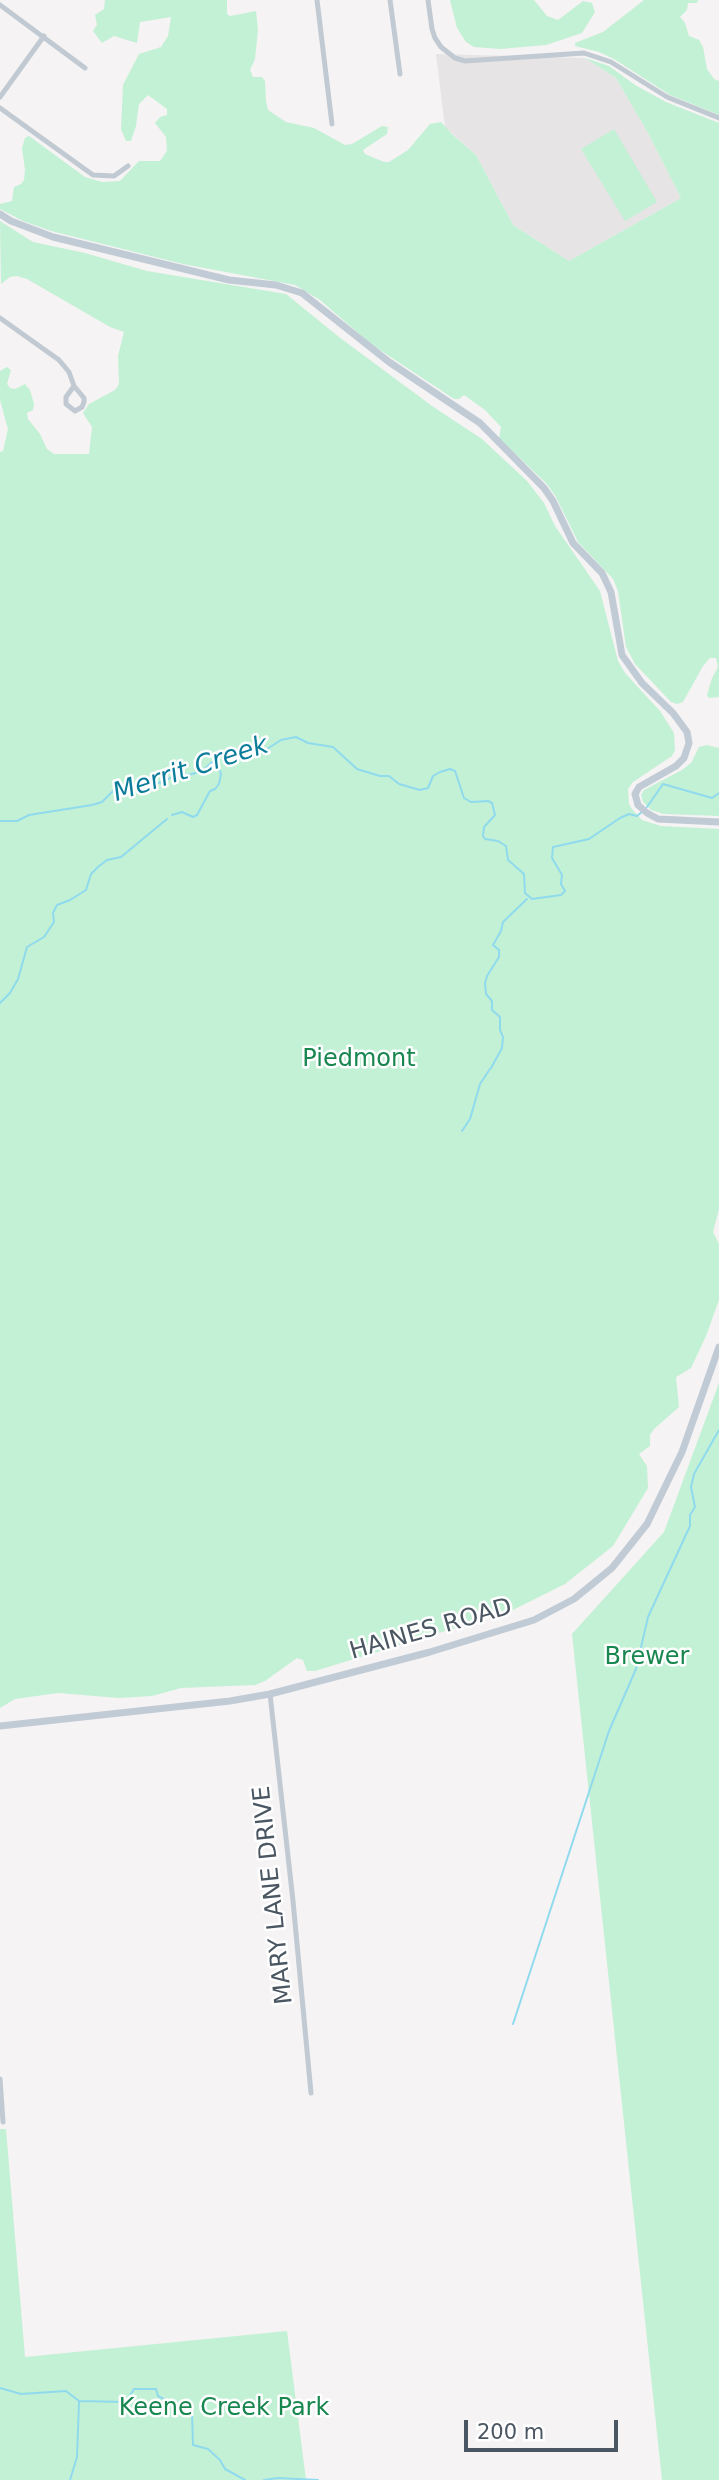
<!DOCTYPE html>
<html>
<head>
<meta charset="utf-8">
<style>
	body { margin:0 }
	#map { position:relative; width:719px; height:2480px; overflow:hidden; background:#f5f3f3; font-family:"DejaVu Sans",sans-serif }
	canvas { display:block }
	.scale { position:absolute; left:464px; top:2420px; width:154px; height:32px; box-sizing:border-box; border:4px solid #4a5661; border-top:0; padding-left:9px; font-size:21px; line-height:24px; white-space:nowrap; color:#4a5661; -webkit-text-stroke:5px #fff; paint-order:stroke }
</style>
</head>
<body>
<div id="map">
<canvas width="719" height="2480"></canvas>
<div class="scale">200 m</div>
</div>
<script>
const c = document.querySelector('canvas').getContext('2d');
c.lineJoin = 'round';
function fill(path, color) { c.fillStyle = color; c.fill(path, 'evenodd'); }
const poly = rows => new Path2D(rows.map(r => 'M' + r).join(''));
function stroke(path, color, width, dash) { c.strokeStyle = color; c.lineWidth = width; c.lineCap = dash ? 'butt' : 'round'; c.setLineDash(dash || []); c.stroke(path); }
function drawText(font, color, halo, rows, align = 'center') {
  c.font = font + ' "DejaVu Sans",sans-serif'; c.lineWidth = 5; c.setLineDash([]); c.textBaseline = 'middle'; c.strokeStyle = halo; c.fillStyle = color; for (const [text, x, y, turn = 0] of rows) {
    c.save(); c.translate(x, y); c.rotate((+turn || 0) * Math.PI / 180); c.textAlign = isNaN(turn) ? turn : align; if (halo) c.strokeText(text, 0, 0); c.fillText(text, 0, 0); c.restore();
  }
}
const education = poly([
	[436,54,585,58,616,78,648,133,681,198,569,261,513,225,476,155,445,127]
]);
const green = poly([
	[105,0,227,0,227,14,230,16,256,11,258,30,255,59,250,70,253,77,262,77,265,81,266,101,268,110,286,122,314,128,345,145,352,144,382,126,388,127,387,134,363,150,365,154,384,162,389,162,408,150,430,124,441,122,452,134,476,155,513,225,569,261,681,198,648,133,616,78,585,58,609,66,635,85,666,102,719,123,719,697,709,698,707,695,712,678,718,667,716,658,710,658,703,666,683,702,677,704,671,702,635,664,626,647,618,591,613,579,578,542,556,497,547,484,499,438,501,427,485,410,464,395,459,399,454,399,371,344,320,300,295,285,183,264,51,231,23,221,0,209,0,204,12,201,14,187,21,184,24,180,25,170,22,148,25,138,29,136,85,177,102,182,120,181,139,161,160,161,167,151,166,137,155,123,160,117,167,115,167,109,148,95,139,104,136,126,131,141,126,141,121,129,123,85,139,54,161,47,168,36,171,17,140,22,137,43,114,36,102,43,93,31,97,25,95,15,104,9],
	[450,0,534,0,547,16,558,20,583,1,592,3,595,12,582,33,546,45,500,49,474,47,466,42,457,28],
	[644,0,698,0,697,3,688,3,687,10,680,17,685,23,689,36,699,40,703,47,707,69,714,79,719,81,719,115,670,95,614,59,599,52,575,46,575,43,603,32],
	[614,129,657,202,625,221,581,149],
	[0,221,33,242,85,253,147,271,286,294,339,337,432,406,482,439,527,481,544,503,555,526,600,591,618,661,625,673,660,711,674,733,675,750,672,756,633,782,628,789,629,804,632,809,642,820,661,826,719,829,719,1209,713,1232,719,1244,719,1300,706,1336,691,1368,676,1377,679,1407,654,1429,650,1435,650,1446,639,1454,647,1466,648,1488,613,1546,565,1584,511,1611,315,1671,307,1671,303,1660,297,1658,265,1681,255,1685,181,1688,152,1696,119,1698,58,1693,15,1699,0,1708,0,452,3,451,8,429,0,400,0,371,7,367,11,370,7,384,10,388,15,389,25,384,30,390,34,404,33,410,27,413,28,419,40,434,47,449,54,454,89,454,92,427,83,413,89,404,115,390,119,384,118,356,124,332,110,327,27,279,17,276,10,277,1,284],
	[707,745,719,748,719,816,664,814,651,810,643,802,641,795,644,790,682,770,691,763,699,747],
	[719,1383,719,2480,662,2480,572,1634,664,1532],
	[0,2129,6,2129,25,2357,287,2331,306,2480,0,2480]
]);
const stream = poly([
	[647,807,663,784,712,798,719,793],
	[172,815,182,812,193,817,197,815,210,791,215,789,219,784,221,774,219,768,213,761],
	[0,821,17,821,29,815,92,805,102,802,112,792,123,787,149,787,175,776,192,774,202,771,219,756,261,753,281,740,296,737,308,743,333,747,357,769,380,776,389,776,399,784,420,790,428,788,433,776,440,772,450,769,455,771,464,798,471,802,488,801,492,803,495,815,484,827,483,836,485,839,498,841,506,846,508,860,524,874,525,893,532,899,561,895,565,891,561,884,562,875,552,858,553,847,589,839,620,818,629,814,637,816,643,811],
	[0,1003,10,993,18,979,27,947,44,937,54,922,53,913,57,905,70,900,86,890,91,874,98,867,107,860,121,857,167,819],
	[491,1068,502,1048,503,1037,500,1030,500,1017,492,1010,492,1001,486,994,485,983,487,976,499,957,499,950,493,945,501,931,503,922,527,899],
	[462,1131,470,1119,480,1084,490,1069],
	[513,2024,609,1731,636,1669,648,1617,690,1526,690,1515,695,1507,691,1487,694,1474,719,1430],
	[0,2388,21,2394,66,2391,79,2401,126,2402,134,2389,156,2389,158,2396,192,2414,193,2445,208,2449,220,2460,225,2469,245,2480],
	[70,2480,77,2457,79,2402],
	[264,2480,278,2478,318,2480]
]);
const street = poly([
	[317,0,332,124],
	[390,0,400,74],
	[428,0,432,29,435,38,441,47,455,58,465,61,584,53,611,62,667,97,719,118],
	[0,5,85,68],
	[0,97,44,36],
	[0,108,93,175,114,176,128,166],
	[0,318,59,360,69,372,74,386],
	[74,386,84,398,84,402,82,407,75,411,66,404,66,397,74,386],
	[270,1694,293,1901,311,2093],
	[0,2079,3,2122]
]);
const secondary = poly([
	[0,214,11,221,53,237,229,280,276,285,302,293,389,362,480,423,544,488,553,501,573,543,602,573,611,592,622,655,642,683,673,713,687,732,689,743,684,758,676,766,639,787,635,794,638,805,647,813,658,819,719,822],
	[0,1726,230,1701,270,1694,430,1652,534,1620,574,1599,612,1568,647,1524,682,1452,719,1347]
]);
const parkNames = [
	["Piedmont",359,1060],
	["Brewer",647,1658],
	["Keene Creek Park",224,2409]
];
const streetNames = [
	["HAINES ROAD",431,1630,-16],
	["MARY LANE DRIVE",274,1895,-96]
];
const waterNames = [
	["Merrit Creek",191,770,-18]
];
fill(education, '#e6e4e5');
fill(green, '#c3f1d5');
stroke(stream, '#90daee', 2);
stroke(street, '#c1cad2', 5);
stroke(secondary, '#c1cbd6', 7);
drawText('24px', '#17864f', '#fff', parkNames);
drawText('24px', '#4a5661', '#fff', streetNames);
drawText('italic 26px', '#0c7c9b', '#fff', waterNames);
</script>
</body>
</html>
